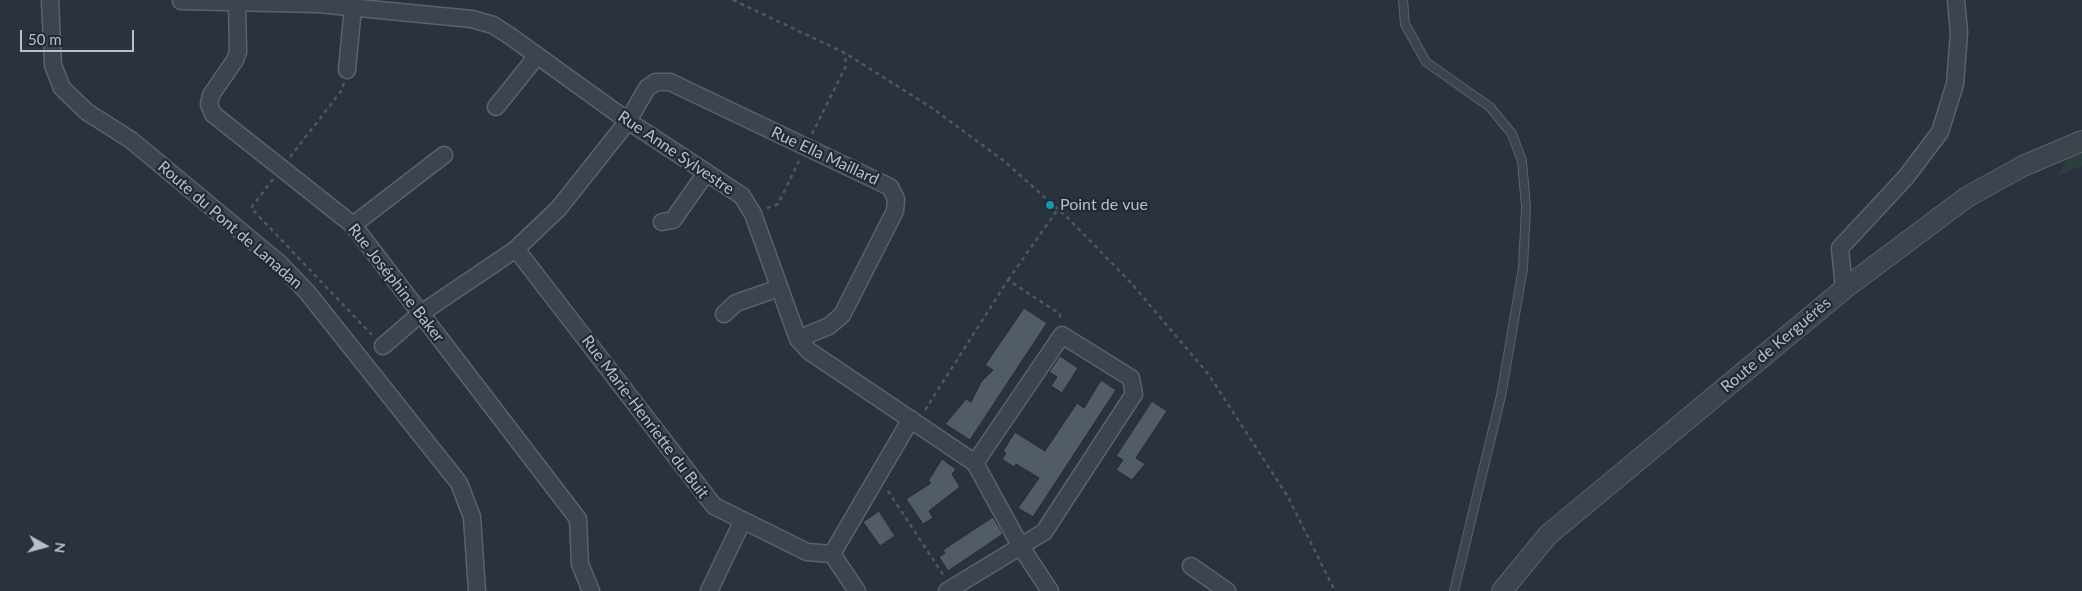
<!DOCTYPE html>
<html>
<head>
<meta charset="utf-8">
<style>
	body { margin:0 }
	#map { position:relative; width:2082px; height:591px; overflow:hidden; background:#29323e; font-family:Lato,sans-serif }
	canvas { display:block }
	.north { position:absolute; left:20px; top:521px; width:50px; height:50px; -webkit-text-stroke:4px #212933; paint-order:stroke; rotate:97deg; font-size:14px; font-weight:700; line-height:20px; text-align:center; color:#b9bfc8 }
	.north::after { content:''; display:block; margin:auto; width:18px; height:22px; background:#b9bfc8; clip-path:polygon(50% 0,100% 100%,50% 72%,0 100%) }
	.scale { position:absolute; left:20px; top:30px; width:114px; height:22px; box-sizing:border-box; border:2px solid #b9bfc8; border-top:0; padding-left:6px; font-size:15px; line-height:18px; white-space:nowrap; color:#b9bfc8; -webkit-text-stroke:4px #212933; paint-order:stroke }
</style>
</head>
<body>
<div id="map">
<canvas width="2082" height="591"></canvas>
<div class="north">N</div>
<div class="scale">50 m</div>
</div>
<script>
const c = document.querySelector('canvas').getContext('2d');
c.lineJoin = 'round';
function fill(path, color) { c.fillStyle = color; c.fill(path, 'evenodd'); }
const poly = rows => new Path2D(rows.map(r => 'M' + r).join(''));
function stroke(path, color, width, dash) { c.strokeStyle = color; c.lineWidth = width; c.lineCap = dash ? 'butt' : 'round'; c.setLineDash(dash || []); c.stroke(path); }
function drawText(font, color, halo, rows, align = 'center') {
  c.font = font + ' Lato,sans-serif'; c.lineWidth = 4.5; c.setLineDash([]); c.textBaseline = 'middle'; c.strokeStyle = halo; c.fillStyle = color; for (const [text, x, y, turn = 0] of rows) {
    c.save(); c.translate(x, y); c.rotate((+turn || 0) * Math.PI / 180); c.textAlign = isNaN(turn) ? turn : align; if (halo) c.strokeText(text, 0, 0); c.fillText(text, 0, 0); c.restore();
  }
}
const green = poly([
	[2082,136,2082,166,2057,176]
]);
const building = poly([
	[1024,308,1047,323,970,440,945,424,966,399,971,402,981,382,993,370,985,365,1024,308],
	[1060,356,1078,368,1062,393,1051,386,1057,377,1049,372,1060,356],
	[1101,380,1116,390,1033,517,1018,508,1039,478,1016,464,1014,467,1002,459,1006,453,1003,451,1015,432,1045,451,1077,403,1084,408,1101,380],
	[1152,401,1167,411,1136,458,1145,464,1132,480,1116,470,1123,460,1116,456,1152,401],
	[942,459,956,469,952,474,960,487,929,511,933,518,923,524,906,499,931,483,928,481,942,459],
	[879,511,895,536,880,546,863,522,879,511],
	[993,517,1003,534,948,571,939,557,945,553,943,550,993,517]
]);
const path = poly([
	[733,0,845,53,932,108,1004,161,1068,218,1132,284,1209,375,1288,497,1335,591],
	[812,134,846,66,845,53],
	[290,157,342,90,344,83],
	[273,179,251,208,372,335],
	[767,208,778,204,799,161],
	[1008,280,1058,209],
	[925,410,1008,280,1060,314,1060,321],
	[888,491,944,576]
]);
const service = poly([
	[1403,0,1405,24,1426,62,1490,107,1512,134,1522,161,1526,207,1523,268,1501,396,1454,591]
]);
const minor = poly([
	[50,0,53,65,62,88,87,112,131,140,279,263,307,292,459,483,472,517,477,591],
	[181,1,318,4,472,19,493,25,510,36,628,121,742,196,753,214,798,339,809,351,975,463,1021,547,1050,591],
	[237,2,238,52,235,60,211,95,209,104,213,114,353,225,578,519,580,564,591,591],
	[347,70,353,7],
	[496,107,537,56],
	[662,222,673,220,706,173],
	[353,225,444,155],
	[516,249,714,506,807,552,832,554],
	[1844,289,1840,248,1906,177,1940,132,1955,84,1959,33,1956,0],
	[724,314,736,303,779,288],
	[383,346,420,314,516,249,559,208,628,121,647,88,656,82,670,82,890,187,896,199,895,211,842,315,829,326,798,339],
	[1191,566,1227,591],
	[709,591,743,520],
	[857,591,832,554,911,419],
	[947,591,1044,532,1134,394,1131,378,1062,335,975,463]
]);
const tertiary = poly([
	[1502,591,1548,535,1844,289,1967,197,2023,166,2082,141]
]);
const markers = [
	[1050,205,5,"#0f9aa8"]
];
const streetNames = [
	["Rue Anne Sylvestre",676,153,34],
	["Rue Ella Maillard",825,156,25],
	["Route du Pont de Lanadan",230,225,41],
	["Rue Joséphine Baker",396,283,52],
	["Route de Kerguérès",1776,345,-40],
	["Rue Marie-Henriette du Buit",645,417,53]
];
const poiNames = [
	["Point de vue",1060,205]
];
fill(green, '#2b3f40');
fill(building, '#525b68');
stroke(building, '#232b35', 1);
stroke(service, '#5a626b', 10);
stroke(minor, '#5a626b', 19);
stroke(tertiary, '#5a626b', 22);
stroke(path, '#4a5b5e', 2.5, [4, 4]);
stroke(service, '#3c444e', 8);
stroke(minor, '#3c444e', 16);
stroke(tertiary, '#3c444e', 20);
for (const [x, y, r, color] of markers) { const dot = new Path2D(); dot.arc(x, y, r, 0, 2 * Math.PI); c.fillStyle = color; c.fill(dot); stroke(dot, '#212933', 2); }
drawText('16px', '#b9bfc8', '#212933', streetNames);
drawText('16px', '#b9bfc8', '#212933', poiNames, 'left');
</script>
</body>
</html>
